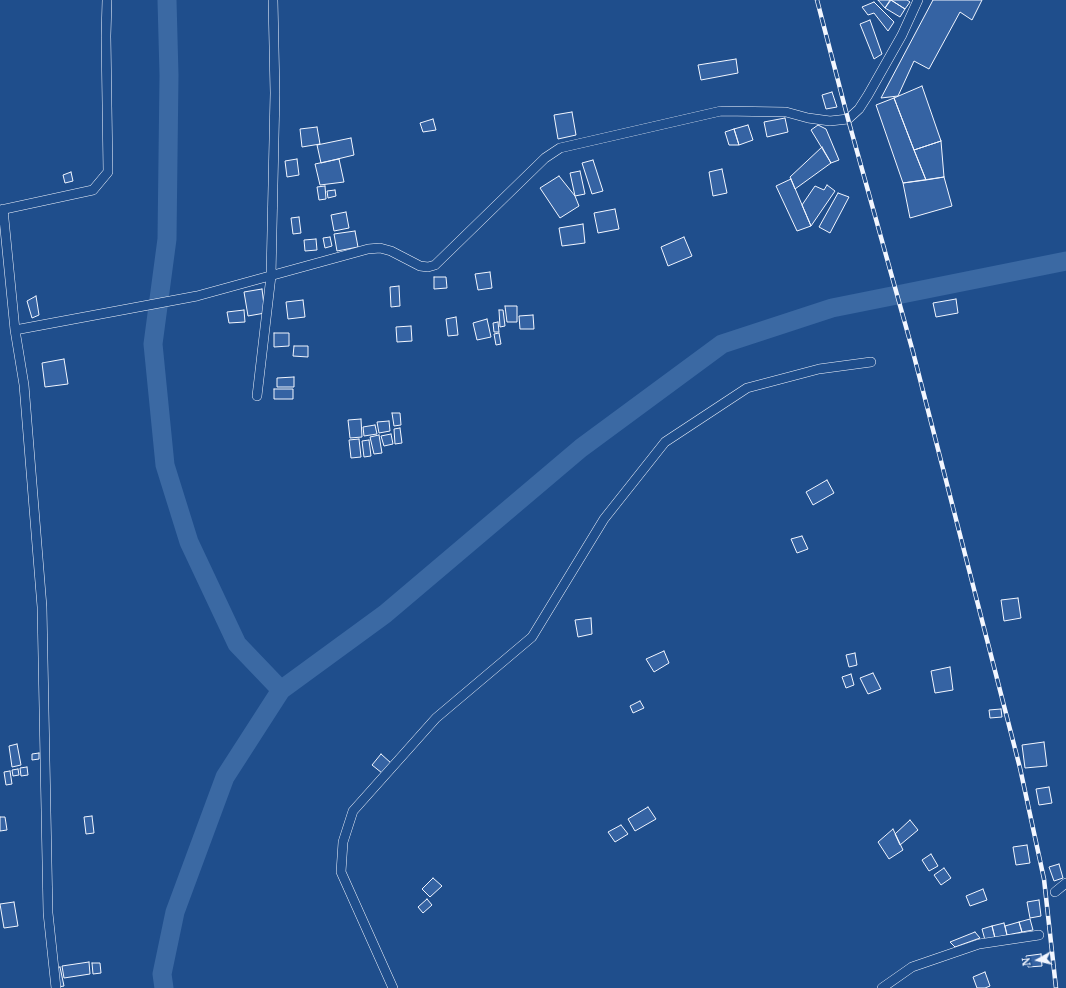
<!DOCTYPE html>
<html>
<head>
<meta charset="utf-8">
<style>
	body { margin:0 }
	#map { position:relative; width:1066px; height:988px; overflow:hidden; background:#1f4e8c; font-family:"PT Serif",serif }
	canvas { display:block }
	.north { position:absolute; left:1018px; top:940px; width:40px; height:40px; -webkit-text-stroke:3px #1f4e8c; paint-order:stroke; rotate:262deg; font-size:11px; font-weight:700; line-height:16px; text-align:center; color:#f2f6ff }
	.north::after { content:''; display:block; margin:auto; width:14px; height:18px; background:#f2f6ff; clip-path:polygon(50% 0,100% 100%,50% 72%,0 100%) }
</style>
</head>
<body>
<div id="map">
<canvas width="1066" height="988"></canvas>
<div class="north">N</div>
</div>
<script>
const c = document.querySelector('canvas').getContext('2d');
c.lineJoin = 'round';
const poly = rows => new Path2D(rows.map(r => 'M' + r).join(''));
function stroke(path, color, width, dash) { c.strokeStyle = color; c.lineWidth = width; c.lineCap = dash ? 'butt' : 'round'; c.setLineDash(dash || []); c.stroke(path); }
function fill(path, color) { c.fillStyle = color; c.fill(path, 'evenodd'); }
const river = poly([
	[167,0,169,75,167,239,153,344,165,465,189,542,237,644,281,690],
	[164,988,162,974,175,912,225,777,281,690,385,614,581,448,722,344,832,308,1066,261]
]);
const building = poly([
	[878,0,890,0,885,8,878,0],
	[891,0,905,9,900,17,885,8,891,0],
	[891,0,907,0,910,2,905,9,891,0],
	[933,0,982,0,972,20,960,12,929,69,914,61,898,96,881,98,933,0],
	[874,2,894,22,888,31,874,13,868,15,862,7,874,2],
	[870,20,882,54,874,59,860,24,870,20],
	[736,59,738,73,701,80,698,65,736,59],
	[922,86,941,141,914,150,894,98,922,86],
	[832,92,837,107,826,109,822,95,832,92],
	[894,98,914,150,926,180,903,183,876,105,894,98],
	[572,112,576,135,558,139,554,115,572,112],
	[785,118,788,132,767,137,764,122,785,118],
	[433,119,436,130,423,132,420,123,433,119],
	[748,125,753,140,739,145,734,129,748,125],
	[818,125,826,129,839,160,831,163,811,130,818,125],
	[317,127,320,144,302,147,300,129,317,127],
	[734,129,739,145,729,145,725,132,734,129],
	[351,138,354,155,321,163,317,145,351,138],
	[941,141,944,177,926,180,914,150,941,141],
	[822,147,831,163,795,189,790,177,822,147],
	[297,159,299,175,287,177,285,161,297,159],
	[339,159,344,182,320,185,315,164,339,159],
	[593,160,603,191,592,194,582,163,593,160],
	[722,169,727,193,713,196,709,172,722,169],
	[580,171,585,194,575,196,570,173,580,171],
	[71,172,73,181,65,183,63,175,71,172],
	[559,176,575,196,579,206,560,218,540,188,559,176],
	[944,177,952,206,910,218,903,183,944,177],
	[791,179,811,226,797,231,776,186,791,179],
	[827,185,835,191,811,226,802,205,815,186,824,190,827,185],
	[325,186,326,199,319,200,317,187,325,186],
	[335,190,336,196,328,198,327,191,335,190],
	[838,193,849,197,830,233,819,227,838,193],
	[615,209,619,229,598,233,594,213,615,209],
	[346,212,349,228,334,231,331,215,346,212],
	[299,217,301,233,293,234,291,218,299,217],
	[583,224,585,243,562,246,559,228,583,224],
	[355,231,358,247,337,251,334,234,355,231],
	[330,237,332,246,325,248,323,238,330,237],
	[684,237,692,256,668,266,661,247,684,237],
	[316,239,317,250,305,251,304,240,316,239],
	[490,272,492,288,478,290,475,274,490,272],
	[434,277,446,277,447,288,434,289,434,277],
	[399,286,400,306,391,307,390,287,399,286],
	[262,289,265,313,248,316,244,292,262,289],
	[36,296,39,315,32,318,27,301,36,296],
	[956,299,958,313,936,317,933,303,956,299],
	[303,300,305,317,288,319,286,302,303,300],
	[505,306,517,306,517,322,507,322,505,306],
	[244,310,245,322,229,323,227,312,244,310],
	[499,310,503,310,505,326,500,327,499,310],
	[533,315,534,329,520,329,519,316,533,315],
	[456,317,458,335,448,336,446,319,456,317],
	[487,319,491,337,477,340,473,323,487,319],
	[498,322,499,332,494,332,493,323,498,322],
	[411,326,412,341,397,342,396,327,411,326],
	[274,333,289,333,289,346,274,347,274,333],
	[499,333,501,344,496,345,494,334,499,333],
	[294,346,308,346,308,357,293,356,294,346],
	[64,359,68,384,45,387,42,363,64,359],
	[294,377,294,387,277,387,277,378,294,377],
	[274,389,293,389,293,399,274,399,274,389],
	[392,413,400,413,401,425,394,426,392,413],
	[361,419,362,437,350,438,348,420,361,419],
	[389,421,390,431,379,433,377,422,389,421],
	[375,425,377,434,364,436,363,427,375,425],
	[400,428,402,443,395,444,394,429,400,428],
	[391,434,393,444,384,446,381,436,391,434],
	[379,435,382,453,374,454,370,437,379,435],
	[359,439,361,457,351,458,349,440,359,439],
	[369,440,371,456,364,457,362,441,369,440],
	[827,480,834,493,813,505,806,492,827,480],
	[802,536,808,549,797,553,791,539,802,536],
	[1018,598,1021,618,1004,621,1001,600,1018,598],
	[591,618,592,634,578,637,575,620,591,618],
	[664,651,669,663,654,672,646,659,664,651],
	[855,653,857,665,849,667,846,655,855,653],
	[950,667,953,690,935,693,931,671,950,667],
	[873,673,881,689,868,694,860,678,873,673],
	[851,674,854,685,846,688,842,677,851,674],
	[640,701,644,708,633,713,630,706,640,701],
	[1001,709,1002,717,990,718,989,710,1001,709],
	[1044,742,1047,766,1025,768,1022,745,1044,742],
	[17,744,21,765,12,767,9,746,17,744],
	[39,753,39,759,32,760,32,754,39,753],
	[381,754,391,763,382,773,372,765,381,754],
	[27,767,28,775,21,776,20,768,27,767],
	[18,769,19,775,13,776,12,770,18,769],
	[10,771,12,784,6,785,4,772,10,771],
	[1049,787,1052,803,1039,805,1036,789,1049,787],
	[648,807,656,819,635,831,628,819,648,807],
	[92,816,94,833,86,834,84,817,92,816],
	[0,817,5,817,7,830,0,831,0,817],
	[910,820,918,830,900,845,895,834,910,820],
	[621,825,628,834,615,842,608,832,621,825],
	[893,829,903,850,889,859,878,842,893,829],
	[1027,845,1030,863,1016,865,1013,847,1027,845],
	[931,854,938,866,929,871,922,860,931,854],
	[1059,864,1063,878,1054,881,1049,867,1059,864],
	[944,868,951,878,941,885,934,875,944,868],
	[433,878,442,886,430,897,422,889,433,878],
	[983,889,987,900,970,906,966,896,983,889],
	[427,899,432,905,423,913,418,907,427,899],
	[1039,900,1041,916,1030,918,1027,902,1039,900],
	[14,902,18,926,4,928,0,904,14,902],
	[1030,919,1033,930,1022,932,1019,922,1030,919],
	[1019,922,1022,932,1007,935,1005,926,1019,922],
	[1004,923,1007,935,995,938,992,926,1004,923],
	[992,926,995,938,985,940,982,929,992,926],
	[975,932,980,938,955,947,950,942,975,932],
	[1041,954,1042,966,1028,967,1026,956,1041,954],
	[89,962,90,974,64,978,62,966,89,962],
	[92,963,100,963,101,973,93,974,92,963],
	[60,967,64,986,58,987,55,968,60,967],
	[985,972,990,986,985,988,977,988,973,977,985,972]
]);
const street = poly([
	[3,209,15,330,24,385,42,607,48,913,56,988],
	[0,210,93,190,108,172,106,36,107,0],
	[15,330,197,296,368,249,380,248,391,251,420,266,428,267,435,265,545,158,560,148,721,111,786,112,808,118,830,121,848,119,859,109,868,95,902,35,918,0],
	[257,396,271,276,275,93,273,0],
	[1055,892,1066,883],
	[393,988,341,872,343,842,353,811,436,718,532,637,604,519,665,442,747,388,819,369,871,362],
	[882,988,912,967,979,944,1039,935]
]);
const rail = poly([
	[817,0,848,119,913,352,1020,768,1044,879,1056,988]
]);
stroke(river, '#3b69a3', 19);
fill(building, '#3563a3');
stroke(building, '#f2f6ff', 1);
stroke(street, '#f2f6ff', 10);
stroke(street, '#1f4e8c', 9);
stroke(rail, '#f2f6ff', 4.5);
stroke(rail, '#1f4e8c', 3, [9]);
</script>
</body>
</html>
